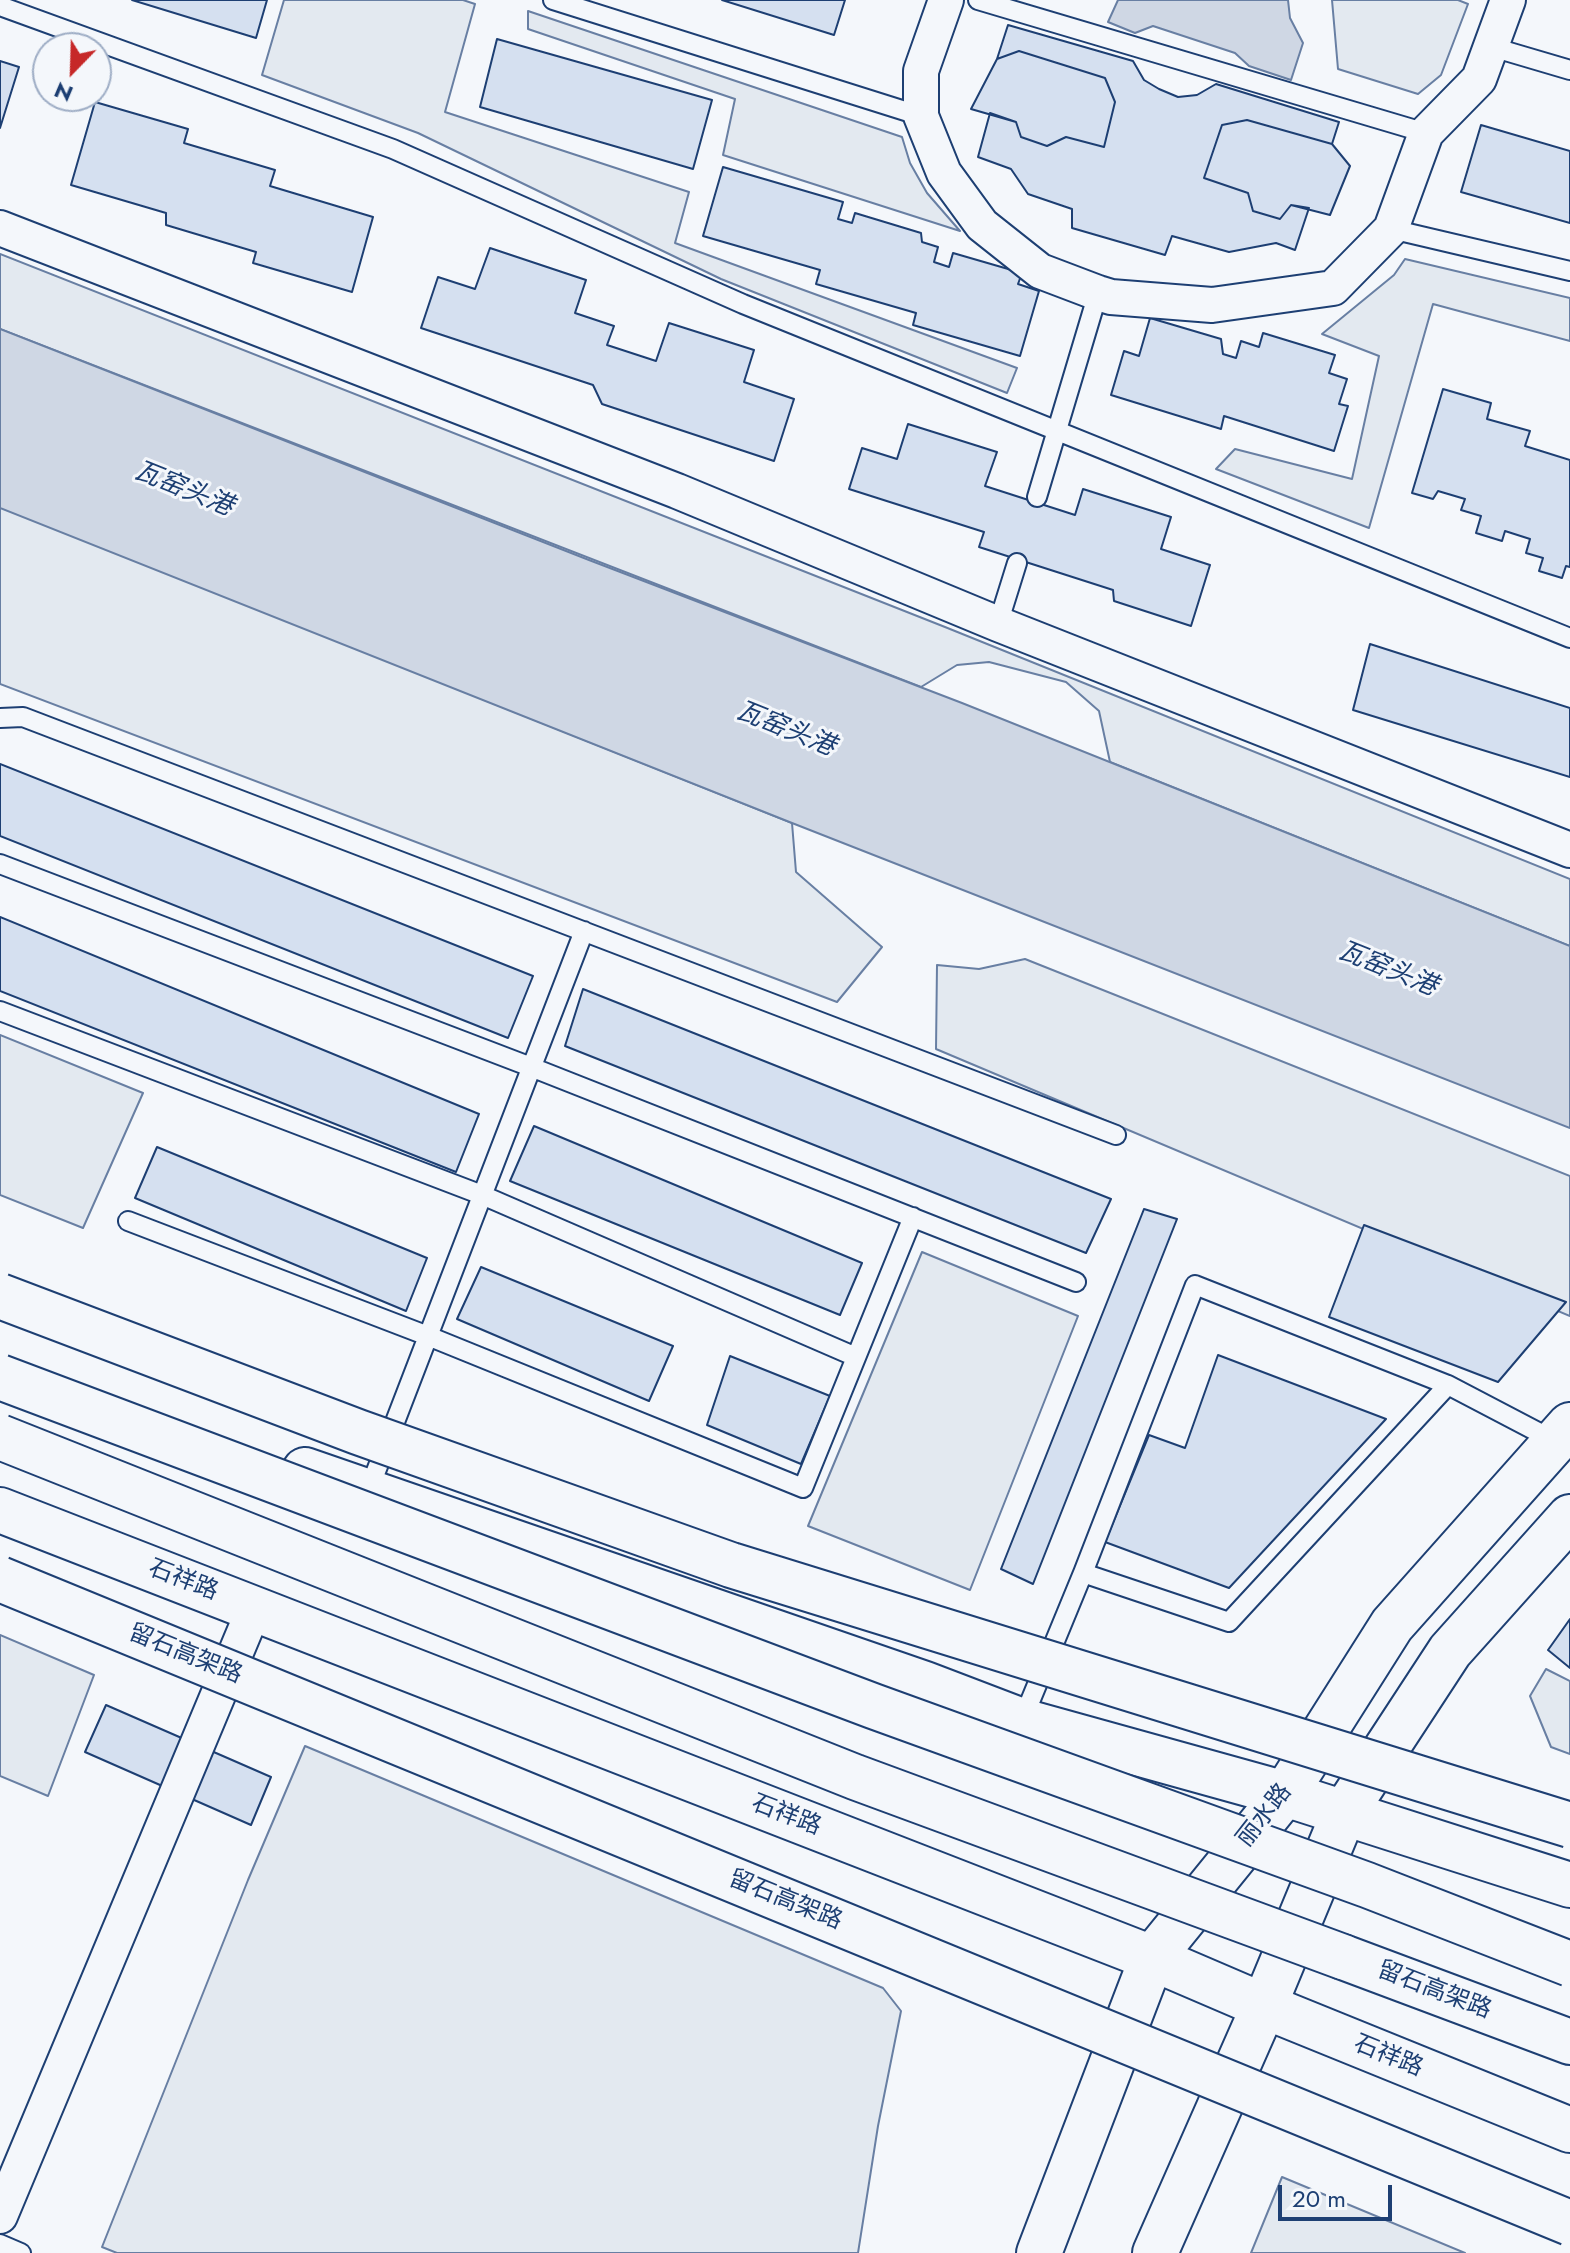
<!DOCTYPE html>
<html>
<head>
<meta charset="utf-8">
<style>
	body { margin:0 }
	#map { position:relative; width:1570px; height:2253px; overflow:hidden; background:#f4f7fb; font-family:Jost,sans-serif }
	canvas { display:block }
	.north { position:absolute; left:32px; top:32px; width:80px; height:80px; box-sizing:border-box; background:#f4f7fb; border:2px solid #9eadc5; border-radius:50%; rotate:203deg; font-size:22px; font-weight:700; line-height:32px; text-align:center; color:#1d3f73 }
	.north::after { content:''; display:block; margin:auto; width:28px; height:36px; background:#c62828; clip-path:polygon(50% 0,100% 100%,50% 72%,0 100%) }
	.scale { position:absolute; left:1278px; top:2185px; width:114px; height:36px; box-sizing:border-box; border:4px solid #1d3f73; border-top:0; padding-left:10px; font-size:24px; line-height:28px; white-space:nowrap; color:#1d3f73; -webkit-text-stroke:6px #f4f7fb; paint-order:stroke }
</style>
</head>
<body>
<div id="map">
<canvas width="1570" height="2253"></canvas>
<div class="north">N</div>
<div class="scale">20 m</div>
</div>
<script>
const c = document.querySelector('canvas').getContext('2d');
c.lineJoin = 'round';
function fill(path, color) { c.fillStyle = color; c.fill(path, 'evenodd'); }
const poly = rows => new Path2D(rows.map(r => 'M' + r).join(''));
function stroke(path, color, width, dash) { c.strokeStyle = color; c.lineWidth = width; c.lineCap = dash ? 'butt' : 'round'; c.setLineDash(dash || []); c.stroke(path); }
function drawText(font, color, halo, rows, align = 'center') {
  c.font = font + ' Jost,"Noto Sans SC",sans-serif'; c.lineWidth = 6; c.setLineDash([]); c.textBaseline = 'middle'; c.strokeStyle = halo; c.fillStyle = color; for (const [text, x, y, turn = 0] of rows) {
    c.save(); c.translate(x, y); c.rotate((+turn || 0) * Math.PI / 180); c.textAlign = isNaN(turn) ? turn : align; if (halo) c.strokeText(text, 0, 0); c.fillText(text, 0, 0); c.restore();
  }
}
const green = poly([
	[284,0,463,0,475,4,445,112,689,192,675,243,1017,368,1007,393,721,279,418,133,262,75,284,0],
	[1332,0,1458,0,1468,4,1441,75,1418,94,1338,69,1332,0],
	[528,11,902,137,910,163,927,193,960,231,723,155,735,99,528,29,528,11],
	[0,254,945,627,1570,879,1570,946,1110,762,1099,711,1066,682,989,662,957,665,921,687,0,329,0,254],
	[1405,259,1570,298,1570,341,1433,304,1369,528,1216,469,1235,449,1352,479,1379,356,1322,334,1394,275,1405,259],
	[0,506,792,823,796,872,882,947,837,1002,0,684,0,506],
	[1025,959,1570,1176,1570,1316,936,1049,937,965,979,969,1025,959],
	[0,1035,143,1093,83,1228,0,1195,0,1035],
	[922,1252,1078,1316,970,1590,808,1526,922,1252],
	[0,1635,94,1675,48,1796,0,1776,0,1635],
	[1546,1669,1570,1681,1570,1754,1551,1747,1530,1696,1546,1669],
	[305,1746,883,1988,901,2011,878,2126,858,2253,117,2253,102,2247,248,1880,305,1746],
	[1282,2177,1465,2253,1251,2253,1282,2177]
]);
const water = poly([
	[1118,0,1288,0,1290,18,1303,43,1291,80,1249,66,1235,53,1153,26,1135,33,1108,22,1118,0],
	[0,329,589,560,962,703,1570,946,1570,1128,792,823,0,508,0,329]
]);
const building = poly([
	[132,0,267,0,256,38,132,0],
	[722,0,845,0,834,35,722,0],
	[1008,25,1133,61,1144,80,1159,89,1178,97,1197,95,1216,84,1339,122,1332,144,1247,120,1222,125,1204,178,1248,193,1253,211,1280,219,1291,205,1309,208,1295,250,1276,243,1229,252,1172,236,1165,255,1072,228,1072,209,1028,194,1011,169,978,157,990,113,1016,122,1021,137,1047,146,1066,137,1104,147,1115,102,1105,78,1019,51,997,59,1008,25],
	[497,39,712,100,693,169,480,107,497,39],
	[1019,51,1105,78,1115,102,1104,147,1066,137,1047,146,1021,137,1016,122,971,109,997,59,1019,51],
	[0,61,19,67,0,128,0,61],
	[95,102,188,129,184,143,275,170,270,186,373,217,352,292,253,263,256,252,166,225,166,213,71,185,95,102],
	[1247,120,1332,144,1350,166,1330,215,1291,205,1280,219,1253,211,1248,193,1204,178,1222,125,1247,120],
	[1481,125,1570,151,1570,223,1461,192,1481,125],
	[723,167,843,202,838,219,852,223,855,213,921,233,922,242,938,247,934,262,949,267,953,253,1022,273,1018,284,1039,291,1020,356,913,325,916,313,816,284,820,270,703,236,723,167],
	[490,248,586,280,575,313,614,326,607,345,656,361,669,323,754,350,744,382,794,399,774,461,602,404,593,385,421,328,438,277,475,289,490,248],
	[1150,318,1221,339,1223,354,1236,358,1241,341,1259,347,1263,333,1335,355,1329,373,1347,379,1339,404,1348,406,1334,451,1224,416,1221,429,1111,395,1124,351,1139,356,1150,318],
	[1443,389,1491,403,1487,419,1530,431,1525,446,1570,460,1570,567,1566,566,1562,578,1539,571,1543,558,1526,553,1530,539,1505,531,1502,541,1476,533,1481,516,1461,510,1465,499,1438,491,1433,499,1412,493,1443,389],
	[908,424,997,452,985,486,1075,515,1083,489,1171,517,1161,549,1210,565,1191,626,1114,601,1113,590,979,547,984,532,849,489,862,448,897,459,908,424],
	[1370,644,1570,708,1570,777,1353,710,1370,644],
	[0,764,533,976,508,1038,0,836,0,764],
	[0,917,479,1114,456,1172,0,991,0,917],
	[583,989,1111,1199,1086,1253,565,1046,583,989],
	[534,1126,862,1263,840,1315,510,1181,534,1126],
	[157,1147,427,1258,406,1311,135,1198,157,1147],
	[1144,1209,1177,1219,1033,1584,1001,1569,1144,1209],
	[1364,1225,1566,1302,1498,1382,1329,1317,1364,1225],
	[481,1267,673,1346,649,1401,457,1319,481,1267],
	[1218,1355,1386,1419,1229,1588,1105,1542,1149,1435,1185,1448,1218,1355],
	[730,1356,830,1396,801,1464,707,1425,730,1356],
	[1570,1619,1570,1668,1548,1650,1570,1619],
	[106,1705,271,1777,251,1825,85,1752,106,1705]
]);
const lane = poly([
	[553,0,921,116],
	[978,0,1426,133],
	[0,6,393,149,743,304,1570,638],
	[1492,47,1570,70],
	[1391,229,1570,271],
	[1037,497,1098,293],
	[998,624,1017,563],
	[0,718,23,717,1116,1135],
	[0,864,531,1067,1076,1282],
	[0,1011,482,1195,856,1357],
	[128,1221,428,1336,803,1488,913,1217],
	[368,1492,584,931],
	[1083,1573,1195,1285,1448,1385],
	[1022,1721,1083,1573,1229,1622,1448,1385,1555,1441],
	[0,2244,21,2253]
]);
const street = poly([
	[946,0,921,71,921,116,944,173,982,225,1040,271,1098,293,1111,297,1212,305,1333,288,1391,229,1426,133,1479,79,1508,0],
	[0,228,677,491,998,624,1570,850],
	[0,2216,254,1609]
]);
const secondary = poly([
	[1039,2253,1152,1958,1285,1794,1392,1625,1570,1425],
	[1155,2253,1264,2006,1344,1813,1450,1651,1570,1517]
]);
const primary = poly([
	[305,1470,925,1684,1022,1721,1285,1794,1570,1885],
	[0,1510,1152,1958,1264,2006,1570,2130]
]);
const highway = poly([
	[1343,1957,1570,2042]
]);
const highwayBridge = poly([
	[0,1296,358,1432,731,1565,1570,1825],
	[0,1377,873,1706,1367,1885,1570,1964],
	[0,1437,855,1777,1343,1957],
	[0,1579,1570,2223]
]);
const streetNames = [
	["石祥路",183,1581,21],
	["留石高架路",185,1655,22],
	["石祥路",786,1816,21],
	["丽水路",1265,1816,-52],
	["留石高架路",785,1901,22],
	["留石高架路",1434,1991,21],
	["石祥路",1388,2057,22]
];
const waterNames = [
	["瓦窑头港",183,490,22],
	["瓦窑头港",785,730,22],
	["瓦窑头港",1387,970,22]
];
fill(green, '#e3e9f0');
stroke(green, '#687fa3', 2);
fill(water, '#cfd7e4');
stroke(water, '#687fa3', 2);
fill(building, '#d5e0f0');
stroke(building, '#1d3f73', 2);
stroke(lane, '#1d3f73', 22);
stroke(street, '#1d3f73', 38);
stroke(secondary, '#1d3f73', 48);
stroke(primary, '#1d3f73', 48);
stroke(highway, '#1d3f73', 48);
stroke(lane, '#f4f7fb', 18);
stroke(street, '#f4f7fb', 34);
stroke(secondary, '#f4f7fb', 44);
stroke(primary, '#f4f7fb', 44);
stroke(highway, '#f4f7fb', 44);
stroke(highwayBridge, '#1d3f73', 48, []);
stroke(highwayBridge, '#f4f7fb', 44);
drawText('24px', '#1d3f73', '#f4f7fb', streetNames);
drawText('italic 26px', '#1d3f73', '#f4f7fb', waterNames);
</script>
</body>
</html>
